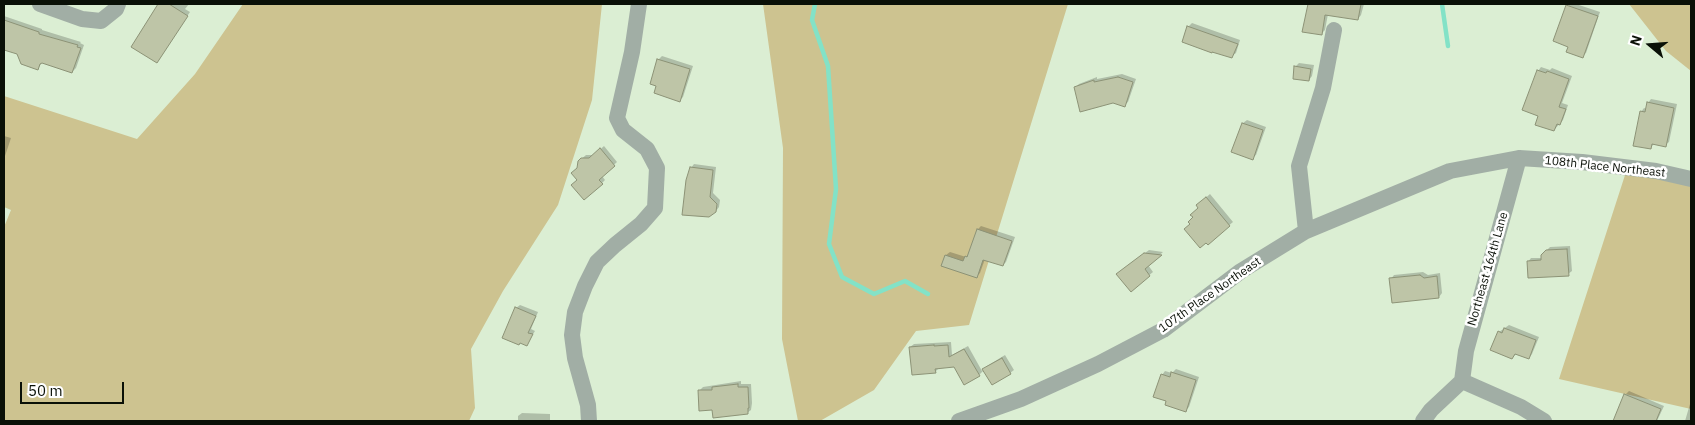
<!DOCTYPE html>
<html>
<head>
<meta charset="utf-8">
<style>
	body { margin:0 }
	#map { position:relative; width:1695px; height:425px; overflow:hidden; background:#dbeed3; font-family:"IBM Plex Sans",sans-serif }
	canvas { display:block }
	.frame { position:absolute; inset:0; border:5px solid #0a1007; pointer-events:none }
	.north { position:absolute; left:1625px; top:20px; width:50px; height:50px; -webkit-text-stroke:4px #fff; paint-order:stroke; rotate:288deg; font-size:14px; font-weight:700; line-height:20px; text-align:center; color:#0a1007 }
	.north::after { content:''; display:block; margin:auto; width:18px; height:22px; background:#0a1007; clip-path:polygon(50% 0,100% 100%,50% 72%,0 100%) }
	.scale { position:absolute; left:20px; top:382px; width:104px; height:22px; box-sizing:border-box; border:2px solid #0a1007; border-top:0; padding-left:6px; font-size:15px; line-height:18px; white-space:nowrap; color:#0a1007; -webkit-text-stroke:4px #fff; paint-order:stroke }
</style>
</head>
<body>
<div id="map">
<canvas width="1695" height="425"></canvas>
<div class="frame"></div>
<div class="north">N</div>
<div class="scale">50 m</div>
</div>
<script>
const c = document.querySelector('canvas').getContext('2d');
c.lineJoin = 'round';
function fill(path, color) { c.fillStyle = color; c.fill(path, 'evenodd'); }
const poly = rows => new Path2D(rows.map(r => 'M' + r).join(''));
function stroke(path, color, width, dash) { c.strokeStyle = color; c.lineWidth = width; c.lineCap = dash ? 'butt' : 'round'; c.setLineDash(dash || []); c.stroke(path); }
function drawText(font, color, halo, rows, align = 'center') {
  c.font = font + ' "IBM Plex Sans",sans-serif'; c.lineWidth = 5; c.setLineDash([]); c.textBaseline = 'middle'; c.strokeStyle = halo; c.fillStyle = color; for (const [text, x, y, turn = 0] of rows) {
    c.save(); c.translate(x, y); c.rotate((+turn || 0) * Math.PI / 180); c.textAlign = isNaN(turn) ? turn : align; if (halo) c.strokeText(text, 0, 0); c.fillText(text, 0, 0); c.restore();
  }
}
const green = poly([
	[243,4,602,4,592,100,558,205,503,291,471,349,475,408,469,421,4,421,4,227,11,210,4,207,4,96,137,139,195,74],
	[763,4,1068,4,969,325,916,331,874,390,820,421,798,421,782,339,783,148],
	[1629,4,1691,4,1691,71,1666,51],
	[1626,172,1691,185,1691,409,1559,379]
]);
const shadow = poly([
	[159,4,189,4,185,9,190,12,157,61,133,46],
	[1325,4,1364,4,1361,15,1358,19,1328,14,1325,30,1321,34],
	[1569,4,1576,4,1600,12,1586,53,1582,56,1569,46,1555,41],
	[4,16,42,29,42,30,81,42,80,43,84,45,76,68,72,72,42,62,38,69,18,53,4,48],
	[1192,23,1240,40,1236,53,1232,56,1188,27],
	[662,56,693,66,683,97,680,100,657,85,658,60],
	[1299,63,1314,65,1312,76,1309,80,1295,67],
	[1541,67,1550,70,1552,68,1572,76,1562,103,1568,105,1563,120,1554,130,1540,116,1538,71],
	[1122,74,1136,79,1128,102,1124,105,1076,87,1079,84,1097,77,1097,79],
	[1651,99,1677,104,1669,142,1665,145,1654,144,1650,148,1641,112,1644,108,1647,109,1648,103],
	[1247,120,1266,127,1256,155,1252,158,1233,151,1243,123],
	[4,136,11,138,4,159],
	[604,146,617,162,602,176,605,180,602,183,579,180,579,161,586,155,594,155],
	[694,164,716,167,713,193,720,200,719,207,716,211,691,168],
	[1210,194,1233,222,1208,243,1191,224,1201,202],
	[981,226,1015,237,1006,262,1003,265,985,259,980,273,977,276,943,266,946,255,950,252,966,257,969,254,978,229],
	[1570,246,1572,271,1568,274,1528,262,1531,258,1543,258,1542,255,1550,247],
	[1149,250,1163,252,1148,265,1153,272,1131,290,1121,271],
	[1423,272,1428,275,1440,273,1442,293,1439,297,1391,279,1394,275],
	[520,305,538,312,531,329,535,331,527,344,516,308],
	[1509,325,1539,337,1532,354,1529,358,1516,354,1512,358,1499,332],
	[951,342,952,355,968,346,982,371,987,366,1005,355,1014,370,1010,373,984,370,979,375,955,366,939,368,935,372,910,347,914,344],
	[1176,369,1199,377,1189,407,1185,411,1167,401,1162,375,1165,371,1172,373],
	[741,381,741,384,751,384,752,403,751,410,747,413,714,409,699,391,703,387],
	[1629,391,1664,406,1657,421,1620,421,1615,419,1625,395],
	[1691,403,1691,421,1685,421,1690,404],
	[522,413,550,414,550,421,518,421,518,416]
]);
const stream = poly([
	[815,4,812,20,828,66,836,189,829,244,842,277,874,294,905,281,928,294],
	[1442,4,1448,46]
]);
const building = poly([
	[158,4,169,4,188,16,157,63,131,47,158,4],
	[1308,4,1361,4,1358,20,1325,15,1322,35,1302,32,1308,4],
	[1566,5,1598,16,1583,58,1566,52,1568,47,1553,41,1566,5],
	[4,20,39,32,39,34,78,45,77,47,81,48,72,73,42,63,40,64,38,70,21,64,17,54,4,50,4,20],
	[1187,26,1238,44,1232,58,1212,52,1212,53,1182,42,1187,26],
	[657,59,690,69,680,102,654,93,656,86,650,84,657,59],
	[1294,66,1311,69,1309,81,1293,79,1294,66],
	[1537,70,1546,73,1547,71,1569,79,1559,107,1566,109,1560,125,1557,124,1554,131,1535,125,1538,116,1522,110,1537,70],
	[1118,77,1133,82,1125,107,1113,103,1080,112,1074,87,1094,80,1094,82,1118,77],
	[1647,102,1674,108,1666,147,1652,144,1651,149,1633,146,1640,111,1645,112,1647,102],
	[1242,123,1263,130,1253,160,1231,152,1242,123],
	[600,148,615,166,599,180,603,184,584,200,571,185,577,180,571,173,577,168,578,161,581,158,589,158,600,148],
	[690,167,713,170,710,197,717,204,716,212,709,217,682,215,686,180,690,167],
	[1206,197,1230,226,1208,245,1206,243,1200,248,1184,229,1190,224,1188,222,1193,217,1190,215,1198,208,1196,205,1206,197],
	[977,229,1012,241,1003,266,983,260,977,278,941,266,945,255,963,261,965,256,967,257,977,229],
	[1567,249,1569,276,1528,278,1527,261,1541,260,1541,255,1546,250,1567,249],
	[1144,253,1162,255,1145,269,1150,276,1131,292,1116,274,1144,253],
	[1420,275,1424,278,1437,276,1439,298,1392,303,1389,278,1420,275],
	[515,307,536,316,528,333,533,334,527,346,520,343,519,345,502,338,515,307],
	[1504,328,1536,340,1529,359,1515,354,1512,359,1490,350,1498,331,1502,333,1504,328],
	[934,345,934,346,948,345,949,357,964,349,980,376,964,385,954,367,935,369,936,373,912,375,909,347,934,345],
	[1002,358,1011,374,992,385,982,369,1002,358],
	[1171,372,1196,380,1186,412,1165,405,1166,401,1153,397,1161,374,1170,377,1171,372],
	[738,384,738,387,748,387,749,408,748,408,748,414,713,418,712,410,699,411,698,390,712,390,712,387,738,384],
	[1624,394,1661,409,1656,421,1613,421,1624,394]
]);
const minor = poly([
	[40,4,82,19,101,21,116,9,118,4],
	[1306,231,1299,166,1323,88,1334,30],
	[1462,381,1466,351,1519,158],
	[1462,381,1521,407,1544,421],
	[589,421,588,405,575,358,572,335,575,312,585,286,597,262,615,245,641,224,655,208,657,168,647,149,623,130,617,118,632,52,639,4],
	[959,421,1021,399,1098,364,1163,330,1241,271,1306,231,1450,171,1519,158,1582,162,1656,171,1691,179],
	[1423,421,1431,410,1462,381]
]);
const streetNames = [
	["108th Place Northeast",1605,167,6],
	["Northeast 164th Lane",1488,269,-74],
	["107th Place Northeast",1210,295,-35]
];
fill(green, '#cdc390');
fill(shadow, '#0003');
stroke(stream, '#83e2c7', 4.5);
fill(building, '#bec5a7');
stroke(building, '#8c9276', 1);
stroke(minor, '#a1aea5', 16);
drawText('12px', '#0a1007', '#fff', streetNames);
</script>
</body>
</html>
